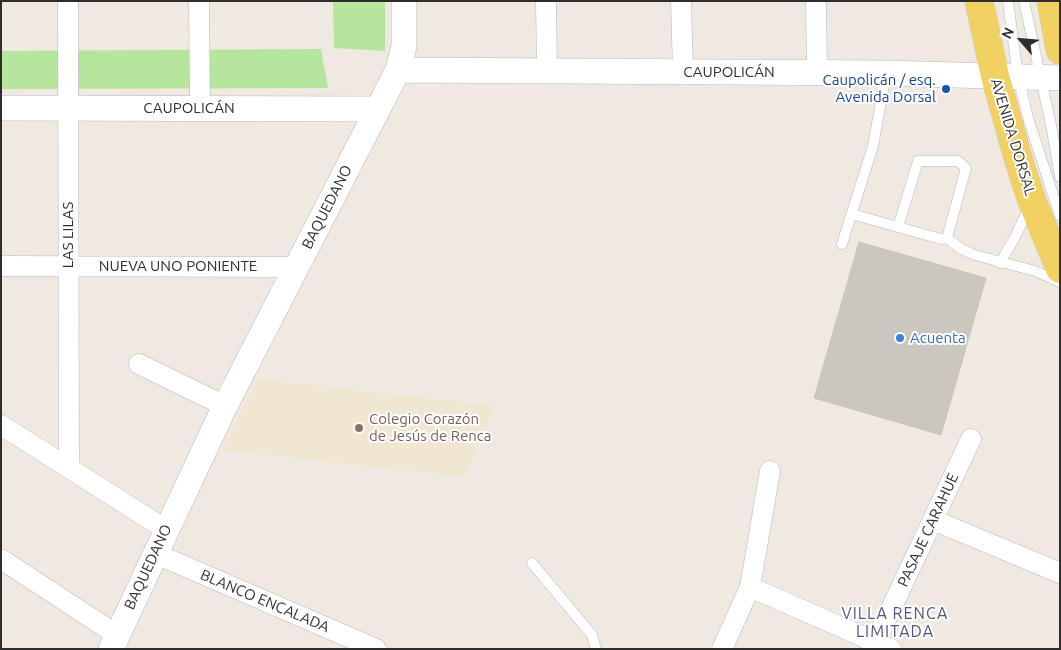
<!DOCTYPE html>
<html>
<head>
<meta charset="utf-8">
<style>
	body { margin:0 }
	#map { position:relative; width:1061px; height:650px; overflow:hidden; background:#efe9e1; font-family:Ubuntu,sans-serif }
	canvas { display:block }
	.frame { position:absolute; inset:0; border:2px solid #2e2e2e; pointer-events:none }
	.north { position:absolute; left:996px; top:15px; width:50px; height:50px; -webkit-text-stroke:4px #fff; paint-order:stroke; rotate:297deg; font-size:14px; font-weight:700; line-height:20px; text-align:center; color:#2e2e2e }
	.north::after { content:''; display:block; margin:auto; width:18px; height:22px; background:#2e2e2e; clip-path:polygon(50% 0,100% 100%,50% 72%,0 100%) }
</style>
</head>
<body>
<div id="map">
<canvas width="1061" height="650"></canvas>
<div class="frame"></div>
<div class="north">N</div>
</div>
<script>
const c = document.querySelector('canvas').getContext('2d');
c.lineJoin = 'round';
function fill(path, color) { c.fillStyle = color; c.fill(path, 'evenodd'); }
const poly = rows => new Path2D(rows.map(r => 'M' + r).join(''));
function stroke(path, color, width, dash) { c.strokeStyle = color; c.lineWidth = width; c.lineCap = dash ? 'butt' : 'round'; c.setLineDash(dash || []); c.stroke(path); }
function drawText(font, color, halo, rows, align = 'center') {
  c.font = font + ' Ubuntu,sans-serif'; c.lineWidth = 4; c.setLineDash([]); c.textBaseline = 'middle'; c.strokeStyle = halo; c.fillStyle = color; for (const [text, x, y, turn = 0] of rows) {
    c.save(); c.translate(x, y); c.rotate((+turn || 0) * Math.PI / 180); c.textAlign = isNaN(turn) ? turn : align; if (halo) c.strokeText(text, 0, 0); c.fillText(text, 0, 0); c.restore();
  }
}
const education = poly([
	[258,379,495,406,464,477,222,450]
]);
const green = poly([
	[333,1,385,1,385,51,334,48],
	[321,49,328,88,1,89,1,51]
]);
const building = poly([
	[859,242,986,278,941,435,814,398,859,242]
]);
const service = poly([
	[1008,1,1018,77,1029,121,1060,216],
	[1024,1,1051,125,1060,177],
	[852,214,898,227,941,239,947,238,966,168,958,161,918,161,898,227],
	[947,238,961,249,975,255,1035,271,1060,282],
	[842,244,873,146,886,74],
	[1000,263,1014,239,1030,206],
	[532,563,592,635,596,649]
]);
const minor = poly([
	[68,1,69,468],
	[199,1,200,108],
	[546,1,547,71],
	[681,1,683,72],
	[816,1,817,73],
	[1,266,295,267],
	[139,364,225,406],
	[1,425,165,529],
	[933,520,1060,573],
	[154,553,376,649],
	[1,559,117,635],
	[750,587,891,649],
	[722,649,750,587,770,471],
	[872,649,971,439]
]);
const tertiary = poly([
	[398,70,886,73,1060,78],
	[1,108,377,109],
	[111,649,225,406,398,70,404,46,404,1]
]);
const primary = poly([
	[979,1,995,76,1018,158,1032,201,1060,269],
	[1051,1,1060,50]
]);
const markers = [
	[946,89,5,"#1a4fb4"],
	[900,338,5,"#3f7fe0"],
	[359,428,5,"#8d6e63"]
];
const streetNames = [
	["CAUPOLICÁN",729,72],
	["CAUPOLICÁN",189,108],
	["AVENIDA DORSAL",1013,137,73],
	["BAQUEDANO",327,207,-63],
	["LAS LILAS",68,235,-90],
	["NUEVA UNO PONIENTE",178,266],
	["PASAJE CARAHUE",928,530,-65],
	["BAQUEDANO",148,567,-65],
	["BLANCO ENCALADA",265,601,23]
];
const transitNames = [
	["Caupolicán / esq.",936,80],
	["Avenida Dorsal",936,97]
];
const shopNames = [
	["Acuenta",910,338]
];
const educationNames = [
	["Colegio Corazón",369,419],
	["de Jesús de Renca",369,436]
];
const neighbourhoodNames = [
	["VILLA RENCA",895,614],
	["LIMITADA",895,632]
];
fill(education, '#f0e6d1');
fill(green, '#b6e59e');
fill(building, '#cbc7bf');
stroke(building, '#cbc5ba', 1);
stroke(service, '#b4b7c1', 11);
stroke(minor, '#b4b7c1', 21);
stroke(tertiary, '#b4b7c1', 26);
stroke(primary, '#c9c9c9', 29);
stroke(service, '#fff', 10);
stroke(minor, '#fff', 20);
stroke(tertiary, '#fff', 25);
stroke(primary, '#f2d163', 28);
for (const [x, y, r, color] of markers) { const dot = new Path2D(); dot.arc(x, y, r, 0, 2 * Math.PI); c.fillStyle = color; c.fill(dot); stroke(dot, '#fff', 2); }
drawText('15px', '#2e2e2e', '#fff', streetNames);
drawText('15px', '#164399', '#fff', transitNames, 'right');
drawText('15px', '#366cbe', '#fff', shopNames, 'left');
drawText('15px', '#785e54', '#fff', educationNames, 'left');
c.letterSpacing = '1px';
drawText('16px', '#4d5680', '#fff', neighbourhoodNames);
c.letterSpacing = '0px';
</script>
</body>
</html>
